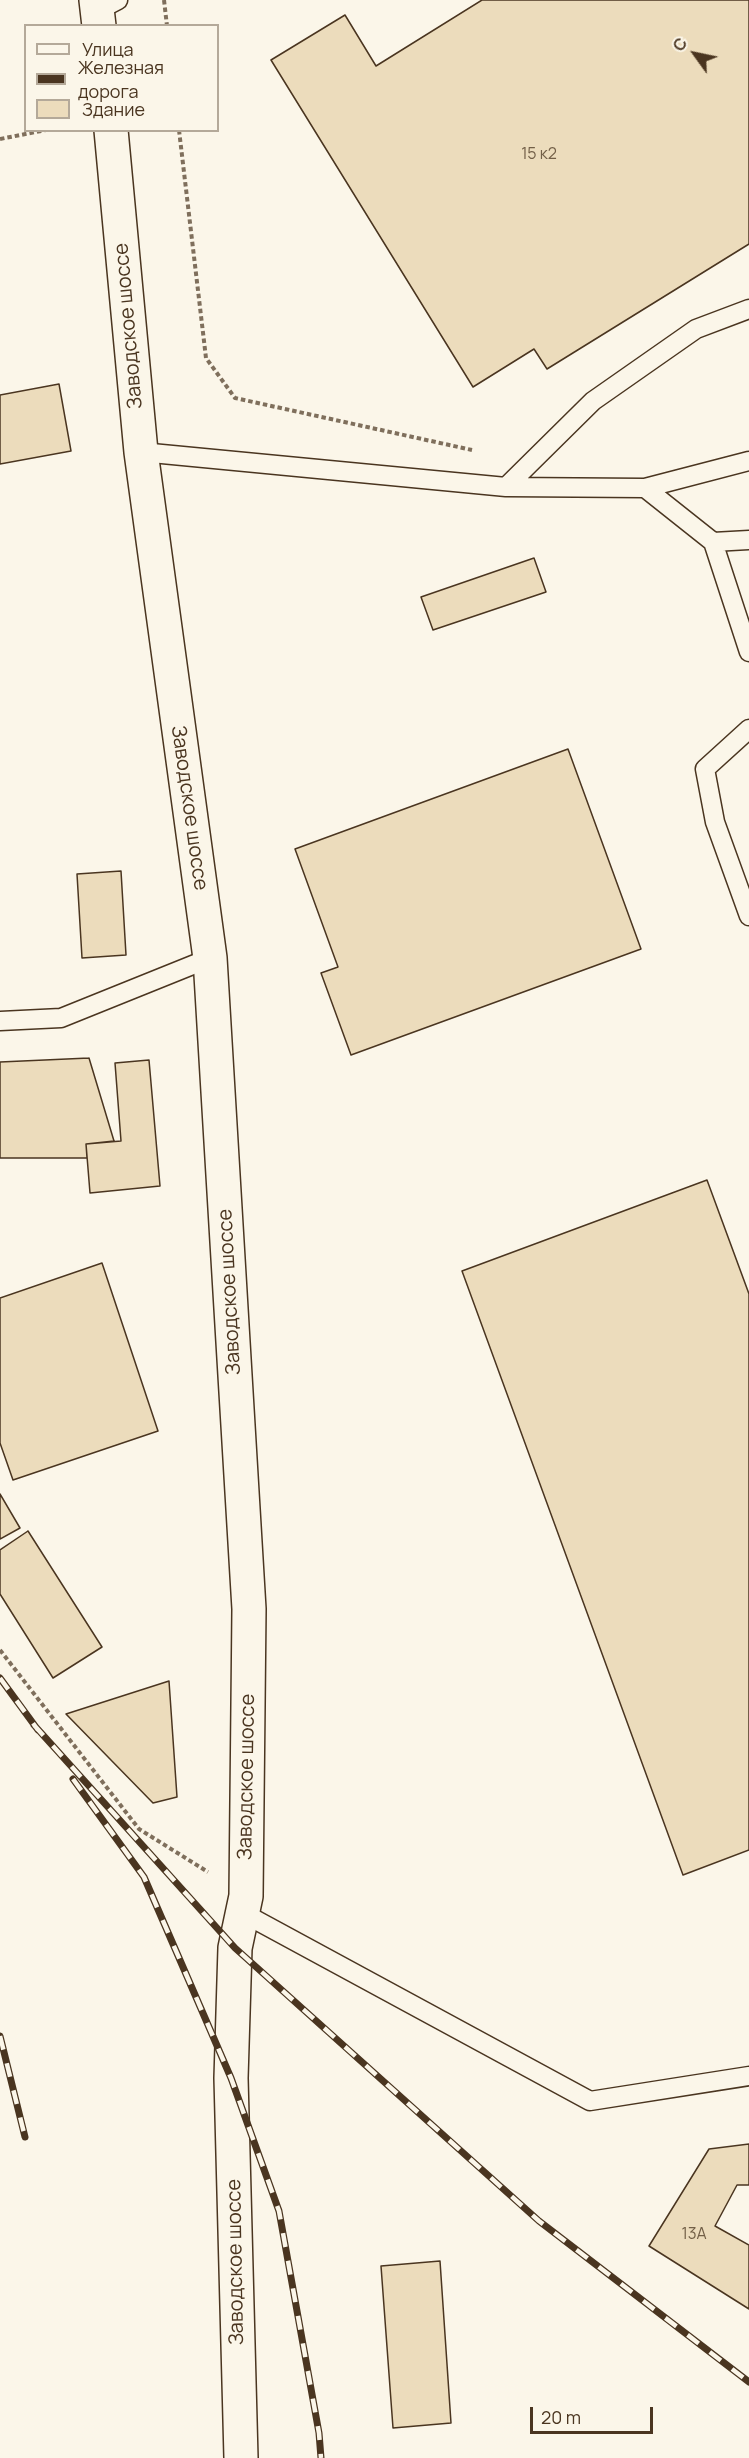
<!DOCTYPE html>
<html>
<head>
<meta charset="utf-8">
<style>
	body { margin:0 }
	#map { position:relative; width:749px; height:2458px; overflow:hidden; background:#fbf6e9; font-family:Manrope,sans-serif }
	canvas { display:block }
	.legend { position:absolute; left:24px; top:24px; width:195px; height:108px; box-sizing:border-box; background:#fbf6e9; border:2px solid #b4a999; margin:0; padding:8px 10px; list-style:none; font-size:18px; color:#4a3520 }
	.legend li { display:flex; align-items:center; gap:12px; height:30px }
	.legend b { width:30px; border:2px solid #b4a999 }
	.north { position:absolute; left:665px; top:24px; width:60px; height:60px; -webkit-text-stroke:4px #fbf6e9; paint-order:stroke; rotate:303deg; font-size:16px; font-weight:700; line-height:24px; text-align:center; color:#4a3520 }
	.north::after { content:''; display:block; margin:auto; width:21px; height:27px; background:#4a3520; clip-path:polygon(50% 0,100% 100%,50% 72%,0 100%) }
	.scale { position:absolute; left:530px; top:2407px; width:123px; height:27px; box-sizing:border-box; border:3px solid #4a3520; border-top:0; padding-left:8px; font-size:18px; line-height:21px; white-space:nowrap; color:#4a3520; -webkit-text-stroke:4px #fbf6e9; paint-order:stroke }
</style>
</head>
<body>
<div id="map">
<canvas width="749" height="2458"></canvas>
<ul class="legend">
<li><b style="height:8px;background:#fbf6e9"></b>Улица</li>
<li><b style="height:8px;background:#4a3520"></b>Железная дорога</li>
<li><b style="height:16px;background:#ecdcbc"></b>Здание</li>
</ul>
<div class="north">С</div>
<div class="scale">20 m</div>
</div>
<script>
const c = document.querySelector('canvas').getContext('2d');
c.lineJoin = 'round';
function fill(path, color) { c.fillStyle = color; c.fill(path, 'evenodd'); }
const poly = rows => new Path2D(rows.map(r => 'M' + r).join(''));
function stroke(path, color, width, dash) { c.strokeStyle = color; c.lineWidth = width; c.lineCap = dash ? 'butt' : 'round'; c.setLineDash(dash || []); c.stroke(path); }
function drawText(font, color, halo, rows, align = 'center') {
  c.font = font + ' Manrope,sans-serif'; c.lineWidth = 4.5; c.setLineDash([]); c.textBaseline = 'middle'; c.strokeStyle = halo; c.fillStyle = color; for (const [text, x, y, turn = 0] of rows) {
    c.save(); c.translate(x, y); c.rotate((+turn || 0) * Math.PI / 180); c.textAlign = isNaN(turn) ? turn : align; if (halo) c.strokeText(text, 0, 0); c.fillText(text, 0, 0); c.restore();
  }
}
const building = poly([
	[482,0,749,0,749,244,547,369,534,349,473,387,271,60,345,15,376,66,482,0],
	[59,384,71,451,0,464,0,395,59,384],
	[534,558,546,592,433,630,421,597,534,558],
	[568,749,641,949,351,1055,321,973,338,967,295,849,568,749],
	[121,871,126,955,82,958,77,874,121,871],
	[89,1058,114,1141,86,1144,87,1158,0,1158,0,1062,89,1058],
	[149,1060,160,1186,90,1193,86,1144,121,1141,115,1063,149,1060],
	[707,1180,749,1294,749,1850,683,1875,462,1271,707,1180],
	[102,1263,158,1431,13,1480,0,1443,0,1298,102,1263],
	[0,1494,20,1528,0,1539,0,1494],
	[28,1531,102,1647,53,1678,0,1594,0,1550,28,1531],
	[169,1681,177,1797,153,1803,66,1714,169,1681],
	[749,2144,749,2185,737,2185,715,2226,749,2245,749,2309,649,2246,709,2149,749,2144],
	[440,2261,451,2423,393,2428,381,2266,440,2261]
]);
const path = poly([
	[164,0,167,26],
	[179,130,206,358,235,398,472,450],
	[0,139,46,130],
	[0,1650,139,1829,208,1872]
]);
const lane = poly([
	[97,11,118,0],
	[141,452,506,487,645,488,749,461],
	[506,487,593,401,696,329,749,309],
	[645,488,713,542,749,652],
	[713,542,749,540],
	[749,729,705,769,715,822,749,916],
	[0,1021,61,1018,210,958],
	[243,1913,590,2101,749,2076]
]);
const primary = poly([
	[96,0,99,26],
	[111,130,141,452,210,958,249,1609,246,1896,235,1948,231,2078,241,2458]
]);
const rail = poly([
	[0,1678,38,1730],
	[34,1725,235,1948,539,2221,749,2382],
	[73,1779,144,1877,231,2078,279,2211,319,2433,321,2458],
	[0,2036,25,2137]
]);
const numberNames = [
	["15 к2",539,155],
	["13А",694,2235]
];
const streetNames = [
	["Заводское шоссе",129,326,-95],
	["Заводское шоссе",189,808,82],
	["Заводское шоссе",230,1292,-93],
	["Заводское шоссе",247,1777,-89],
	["Заводское шоссе",236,2262,-91]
];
fill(building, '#ecdcbc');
stroke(building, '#4a3520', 1.5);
stroke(lane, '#4a3520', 21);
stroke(primary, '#4a3520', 36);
stroke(path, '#7f6f5c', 4, [4.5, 3]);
stroke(lane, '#fbf6e9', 18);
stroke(primary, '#fbf6e9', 33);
stroke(rail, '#4a3520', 7);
stroke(rail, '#fbf6e9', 4.5, [14]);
drawText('16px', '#725f47', null, numberNames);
drawText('20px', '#4a3520', '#fbf6e9', streetNames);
</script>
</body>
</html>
